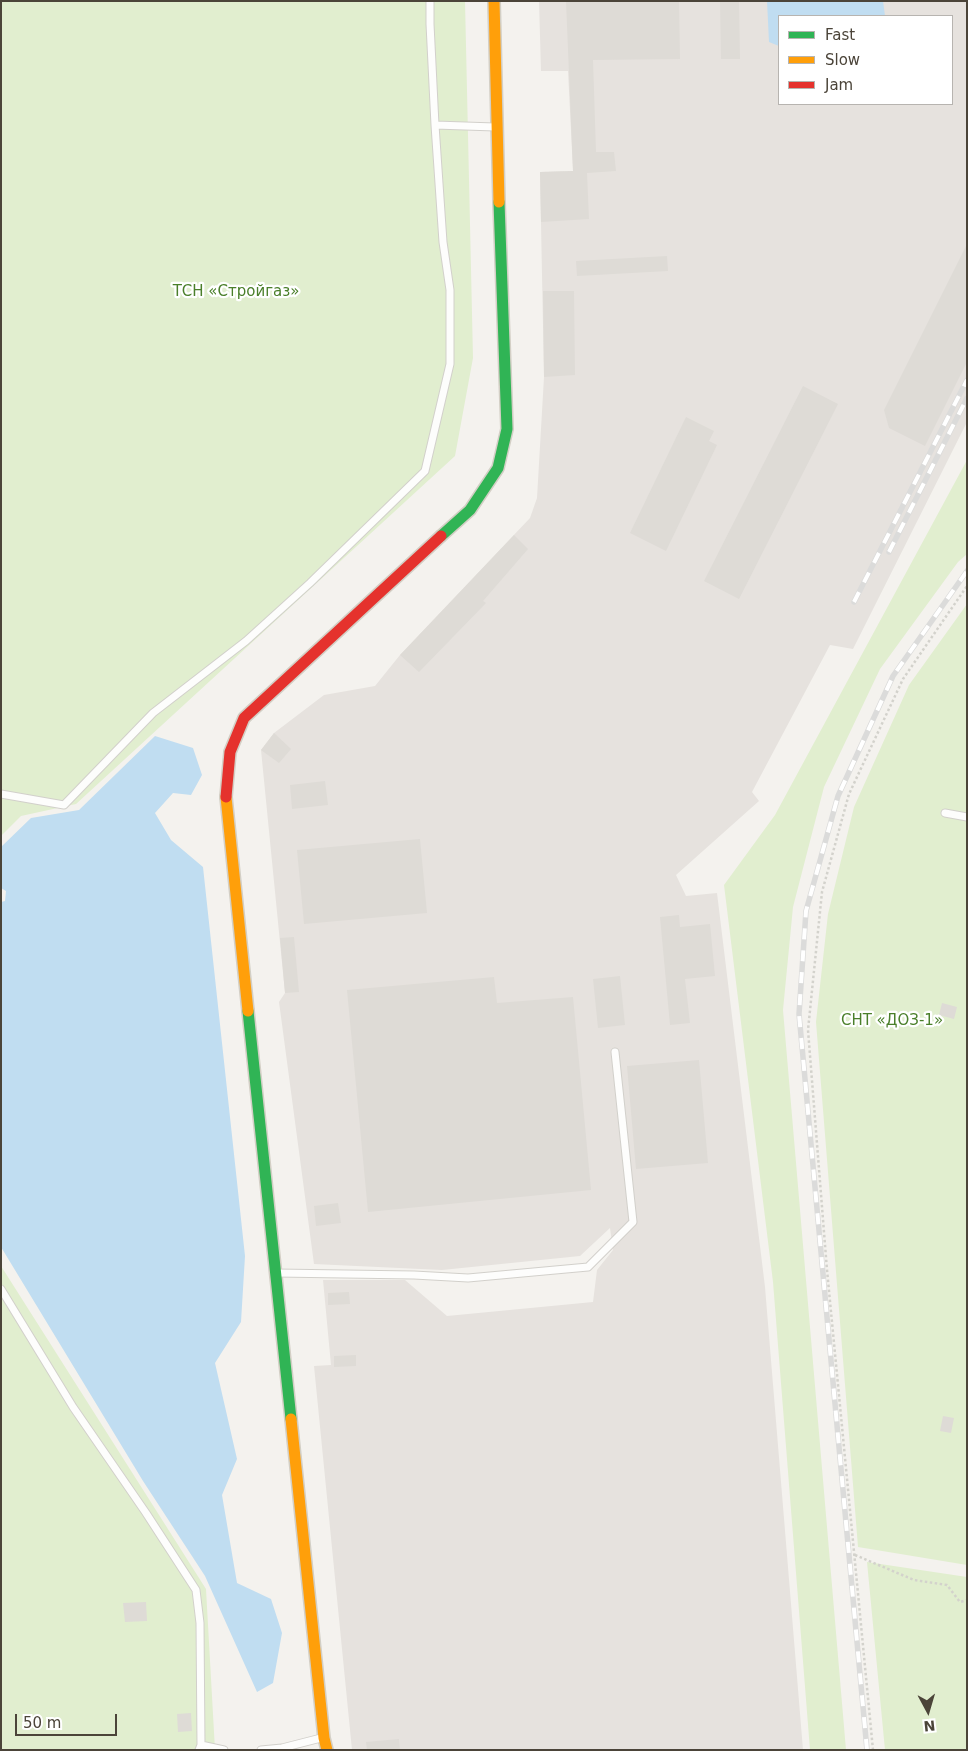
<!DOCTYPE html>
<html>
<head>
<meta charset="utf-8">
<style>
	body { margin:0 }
	#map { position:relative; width:968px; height:1751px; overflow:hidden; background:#f4f2ee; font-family:"DejaVu Sans",sans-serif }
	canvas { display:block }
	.frame { position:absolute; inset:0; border:2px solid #4b4439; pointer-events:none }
	.legend { position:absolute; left:778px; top:15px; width:175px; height:90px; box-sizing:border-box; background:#fff; border:1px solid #b7b4b0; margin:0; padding:6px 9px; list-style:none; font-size:15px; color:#4b4439 }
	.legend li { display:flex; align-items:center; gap:10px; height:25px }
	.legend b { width:25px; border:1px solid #b7b4b0 }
	.north { position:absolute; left:903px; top:1686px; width:50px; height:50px; -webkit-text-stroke:4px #fff; paint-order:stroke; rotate:174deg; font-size:14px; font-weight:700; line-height:20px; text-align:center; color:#4b4439 }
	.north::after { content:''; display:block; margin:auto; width:18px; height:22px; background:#4b4439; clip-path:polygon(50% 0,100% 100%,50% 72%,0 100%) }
	.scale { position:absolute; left:15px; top:1714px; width:102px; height:22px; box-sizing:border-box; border:2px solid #4b4439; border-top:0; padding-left:6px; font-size:15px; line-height:18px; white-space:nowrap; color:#4b4439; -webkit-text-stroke:4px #fff; paint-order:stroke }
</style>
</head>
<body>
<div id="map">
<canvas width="968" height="1751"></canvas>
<div class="frame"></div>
<ul class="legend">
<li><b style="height:6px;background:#30b455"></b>Fast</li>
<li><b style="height:6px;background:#ff9f0a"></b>Slow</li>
<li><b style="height:6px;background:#e5322d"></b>Jam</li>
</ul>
<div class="north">N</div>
<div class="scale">50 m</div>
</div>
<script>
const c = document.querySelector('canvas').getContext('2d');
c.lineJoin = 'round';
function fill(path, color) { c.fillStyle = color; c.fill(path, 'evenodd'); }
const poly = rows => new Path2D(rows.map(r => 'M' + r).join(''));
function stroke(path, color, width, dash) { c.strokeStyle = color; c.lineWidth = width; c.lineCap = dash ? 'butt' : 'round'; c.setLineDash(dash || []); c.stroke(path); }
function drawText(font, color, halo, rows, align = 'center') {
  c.font = font + ' "DejaVu Sans",sans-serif'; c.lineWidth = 4.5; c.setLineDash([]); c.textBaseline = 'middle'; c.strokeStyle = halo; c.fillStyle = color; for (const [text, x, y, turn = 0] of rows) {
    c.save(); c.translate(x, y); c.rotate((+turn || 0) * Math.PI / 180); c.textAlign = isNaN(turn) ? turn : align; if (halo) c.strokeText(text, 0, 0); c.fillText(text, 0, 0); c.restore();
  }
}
const industrial = poly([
	[539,1,967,1,967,422,853,649,830,645,752,792,759,801,676,875,686,896,717,893,765,1287,803,1750,352,1750,314,1366,331,1365,323,1280,405,1280,447,1316,593,1302,597,1270,613,1250,610,1228,580,1256,442,1270,314,1264,279,1002,285,993,261,750,274,733,324,695,375,686,400,655,530,518,537,498,544,377,540,172,573,171,568,71,541,71],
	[779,16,952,16,952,104,779,104]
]);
const green = poly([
	[1,1,465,1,473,358,455,456,76,804,21,816,1,836],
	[967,460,967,554,958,562,880,669,824,787,793,907,783,1010,846,1750,810,1750,773,1282,724,885,775,815],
	[967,604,967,1565,858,1547,816,1022,828,914,854,807,909,685],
	[1,1266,206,1589,215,1750,1,1750],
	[867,1562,967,1577,967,1750,885,1750]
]);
const water = poly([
	[767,1,883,1,885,16,779,16,779,46,769,42],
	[155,736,193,748,202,775,191,795,173,793,155,813,171,840,203,867,245,1256,241,1322,215,1363,237,1459,222,1495,237,1583,271,1599,282,1633,273,1683,257,1692,205,1576,143,1481,1,1247,1,902,5,901,6,891,1,888,1,847,31,818,79,810]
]);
const building = poly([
	[566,1,679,1,680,59,593,60,596,152,614,152,616,171,587,173,589,219,541,222,540,172,573,171],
	[720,1,739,1,740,59,721,59],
	[967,244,967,362,925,446,889,428,884,410],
	[667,256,668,271,577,276,576,261],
	[543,291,574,291,575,375,544,377],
	[803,386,838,404,739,599,704,581],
	[686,417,714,431,709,441,717,445,666,551,630,533],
	[514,535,528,549,483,601,486,603,419,672,400,655],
	[274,733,291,749,279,763,261,750],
	[325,781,328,805,292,809,290,785],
	[420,839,427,913,304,924,297,850],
	[679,915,680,927,710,924,715,976,685,979,690,1023,670,1025,660,917],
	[294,937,299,992,285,993,280,938],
	[620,976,625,1025,598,1028,593,979],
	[494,977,497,1003,573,997,591,1190,368,1212,347,990],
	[942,1003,957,1007,954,1019,939,1015],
	[699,1060,708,1163,636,1169,627,1066],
	[338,1203,341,1223,316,1226,314,1206],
	[349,1292,350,1304,328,1305,328,1293],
	[356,1355,356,1366,334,1367,334,1356],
	[943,1416,954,1418,951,1433,940,1431],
	[146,1602,147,1621,125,1622,123,1603],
	[191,1713,192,1731,178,1732,177,1714],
	[399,1739,400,1750,367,1750,366,1742]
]);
const path = poly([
	[855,1555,914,1580,947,1585,960,1602,967,1600],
	[873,1750,827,1270,808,1030,822,892,849,794,903,679,967,586]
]);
const lane = poly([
	[430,1,430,24,435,125],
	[1,794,64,805,153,713,246,641,310,583,425,471,450,364,450,290,443,242,435,125,495,127],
	[945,813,967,817],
	[276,1273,414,1275,468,1278,588,1267,633,1222,615,1052],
	[1,1289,73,1407,146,1513,196,1590,200,1623,201,1745,199,1750],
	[201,1745,224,1750],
	[261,1750,282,1748,321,1738]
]);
const fast = poly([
	[441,536,470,510,498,468,507,429,499,202],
	[248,1011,291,1419]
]);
const slow = poly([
	[494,1,499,202],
	[226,797,248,1011],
	[291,1419,324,1738,327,1750]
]);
const jam = poly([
	[226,797,230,752,244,718,441,536]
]);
const rail = poly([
	[889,552,967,398],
	[854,602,967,380],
	[867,1750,799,1014,806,911,838,796,893,676,967,571]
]);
const parkNames = [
	["ТСН «Стройгаз»",236,292],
	["СНТ «ДОЗ-1»",892,1021]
];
fill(industrial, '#e6e2de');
fill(green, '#e1eecf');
fill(water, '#c0ddf1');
fill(building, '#dedbd6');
stroke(lane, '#d2d0cb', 9);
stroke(fast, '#d3cfc5', 14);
stroke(slow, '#d3cfc5', 14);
stroke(jam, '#d3cfc5', 14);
stroke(path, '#d3d2cc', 2.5, [2.5, 2.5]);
stroke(lane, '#fdfdfc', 7);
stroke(fast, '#30b455', 11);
stroke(slow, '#ff9f0a', 11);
stroke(jam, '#e5322d', 11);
stroke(rail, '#dbdbda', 5.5);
stroke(rail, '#fff', 4, [11]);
drawText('15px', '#4a7f2a', '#fff', parkNames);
</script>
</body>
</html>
